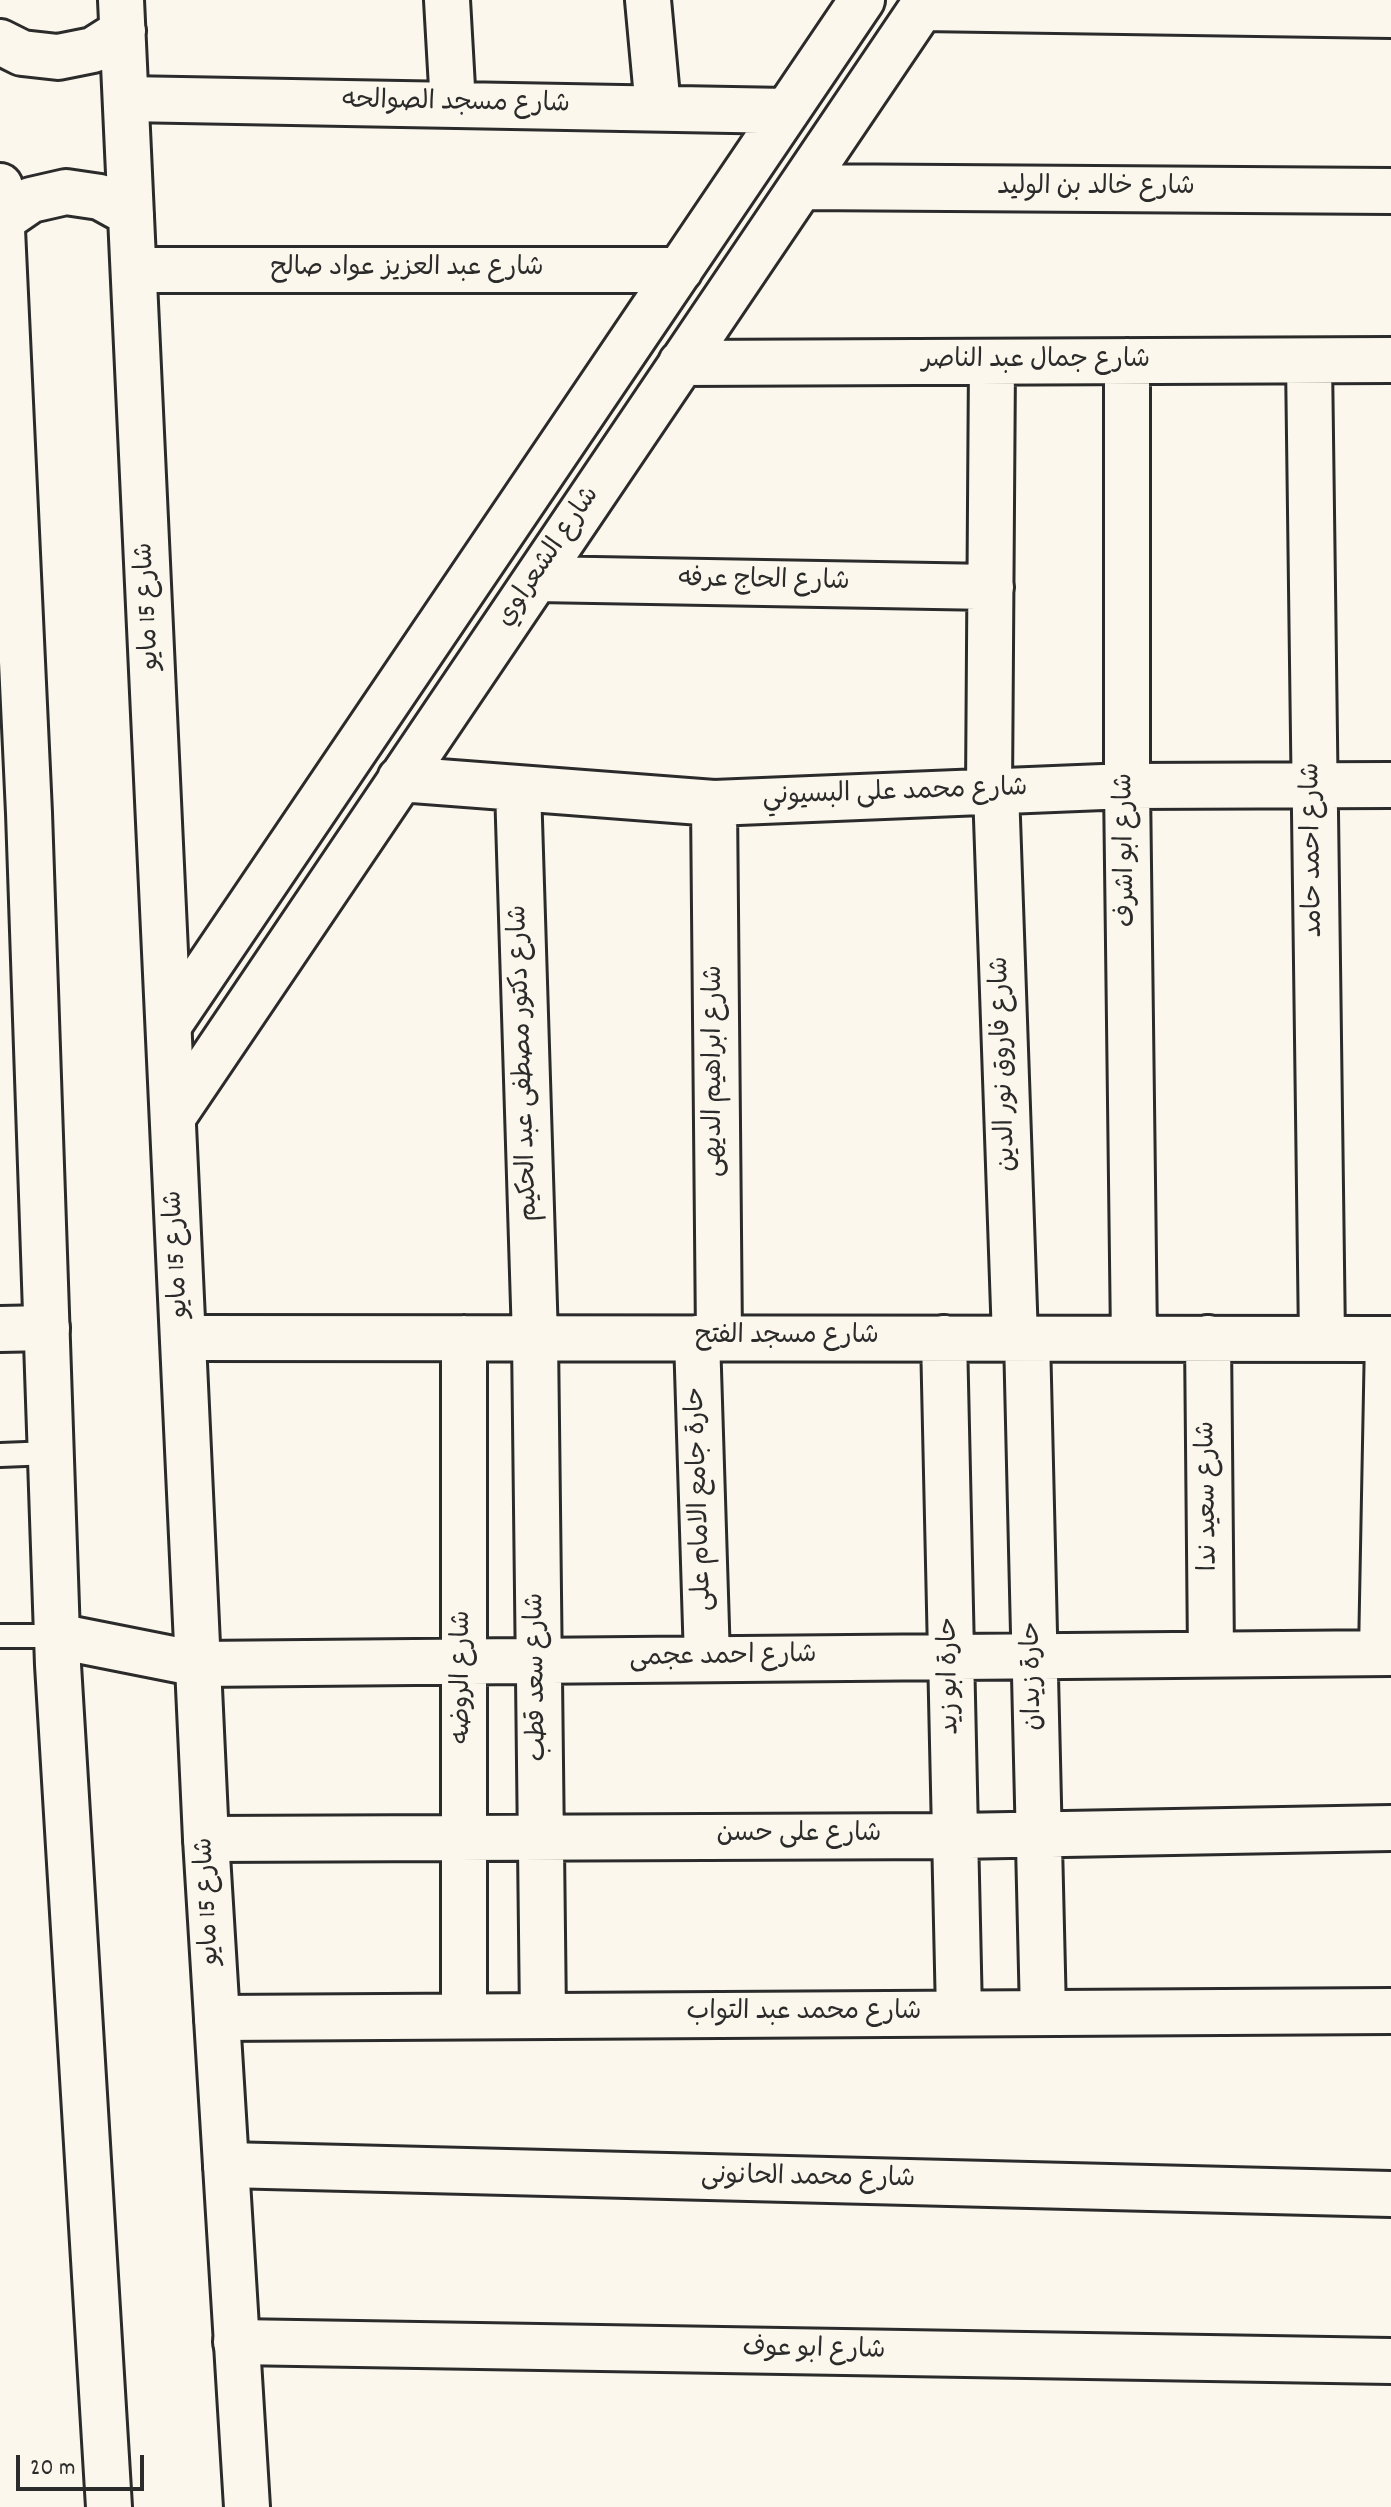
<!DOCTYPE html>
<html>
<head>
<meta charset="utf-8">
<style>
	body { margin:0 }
	#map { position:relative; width:1391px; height:2507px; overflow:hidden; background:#fbf7ec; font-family:Dekko,sans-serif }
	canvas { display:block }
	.scale { position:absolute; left:16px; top:2455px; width:128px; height:36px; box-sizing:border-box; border:4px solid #2b2b2b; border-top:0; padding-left:10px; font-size:24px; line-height:28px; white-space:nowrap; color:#2b2b2b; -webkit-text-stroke:6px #fbf7ec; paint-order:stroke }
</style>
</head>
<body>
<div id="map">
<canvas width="1391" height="2507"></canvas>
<div class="scale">20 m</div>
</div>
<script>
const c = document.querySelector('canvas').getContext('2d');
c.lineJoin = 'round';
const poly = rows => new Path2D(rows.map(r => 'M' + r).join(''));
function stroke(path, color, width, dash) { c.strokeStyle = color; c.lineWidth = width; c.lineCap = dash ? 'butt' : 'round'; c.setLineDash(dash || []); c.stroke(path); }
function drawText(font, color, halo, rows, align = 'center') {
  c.font = font + ' Dekko,"Playpen Sans Arabic",sans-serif'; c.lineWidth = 7; c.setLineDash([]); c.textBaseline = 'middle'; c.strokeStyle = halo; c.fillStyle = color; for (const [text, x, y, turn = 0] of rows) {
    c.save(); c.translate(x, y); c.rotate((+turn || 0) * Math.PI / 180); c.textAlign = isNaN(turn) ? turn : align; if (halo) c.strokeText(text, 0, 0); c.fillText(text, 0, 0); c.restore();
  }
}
const service = poly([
	[0,1455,51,1453],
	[0,1636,57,1636]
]);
const minor = poly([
	[447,0,453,105],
	[648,0,658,108],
	[922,8,1391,15],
	[126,99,787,111],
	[801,187,1391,191],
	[134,270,680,270],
	[1127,361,1127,786,1134,1338],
	[1309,361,1322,1339],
	[681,363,1391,360],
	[537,579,991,587],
	[400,779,714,803,1127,786,1391,785],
	[518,788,535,1338,543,2016],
	[996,790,1015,1338],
	[989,791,992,362],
	[714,803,719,1338],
	[169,1025,862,0],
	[173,1117,927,0],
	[0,1329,47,1328],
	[183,1338,1391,1339],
	[464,1338,464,2016],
	[697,1338,707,1659],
	[944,1338,959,2013],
	[1027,1338,1043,2013],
	[1208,1338,1211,1654],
	[57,1636,198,1664,1391,1653],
	[1382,1653,1388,1339],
	[206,1839,956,1836,1391,1828],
	[217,2018,1391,2011],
	[226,2165,1391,2194],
	[236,2342,1391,2361]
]);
const secondary = poly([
	[121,0,206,1839,247,2507],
	[0,42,22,53,58,57,93,50,123,31],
	[0,186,29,813,58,1665,109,2507],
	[2,220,31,200,66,192,100,197,131,214]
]);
const streetNames = [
	["شارع مسجد الصوالحه",456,105,1],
	["شارع خالد بن الوليد",1096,189],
	["شارع عبد العزيز عواد صالح",407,270],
	["شارع جمال عبد الناصر",1036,362],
	["شارع الشعراوي",550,558,-56],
	["شارع الحاج عرفه",764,583,1],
	["شارع 15 مايو",150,606,-93],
	["شارع محمد على البسيوني",895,795,-2],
	["شارع ابو اشرف",1128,850,-91],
	["شارع احمد حامد",1315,850,-91],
	["شارع دكتور مصطفى عبد الحكيم",526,1063,-92],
	["شارع فاروق نور الدين",1006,1064,-92],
	["شارع ابراهيم الديهى",716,1071,-90],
	["شارع 15 مايو",179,1254,-93],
	["شارع مسجد الفتح",787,1338],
	["شارع سعيد ندا",1210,1496,-91],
	["حارة جامع الامام على",702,1499,-92],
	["شارع احمد عجمى",723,1659,-1],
	["حارة ابو زيد",952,1676,-91],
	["حارة زيدان",1035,1676,-91],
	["شارع الروضه",464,1677,-90],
	["شارع سعد قطب",539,1677,-91],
	["شارع على حسن",799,1836],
	["شارع 15 مايو",210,1901,-93],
	["شارع محمد عبد التواب",804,2014],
	["شارع محمد الحانونى",808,2180,1],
	["شارع ابو عوف",814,2352,1]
];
stroke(service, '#2b2b2b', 28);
stroke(minor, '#2b2b2b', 50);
stroke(secondary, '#2b2b2b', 50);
stroke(service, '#fbf7ec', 22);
stroke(minor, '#fbf7ec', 44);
stroke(secondary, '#fbf7ec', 44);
drawText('26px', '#2b2b2b', '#fbf7ec', streetNames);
</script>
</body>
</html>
